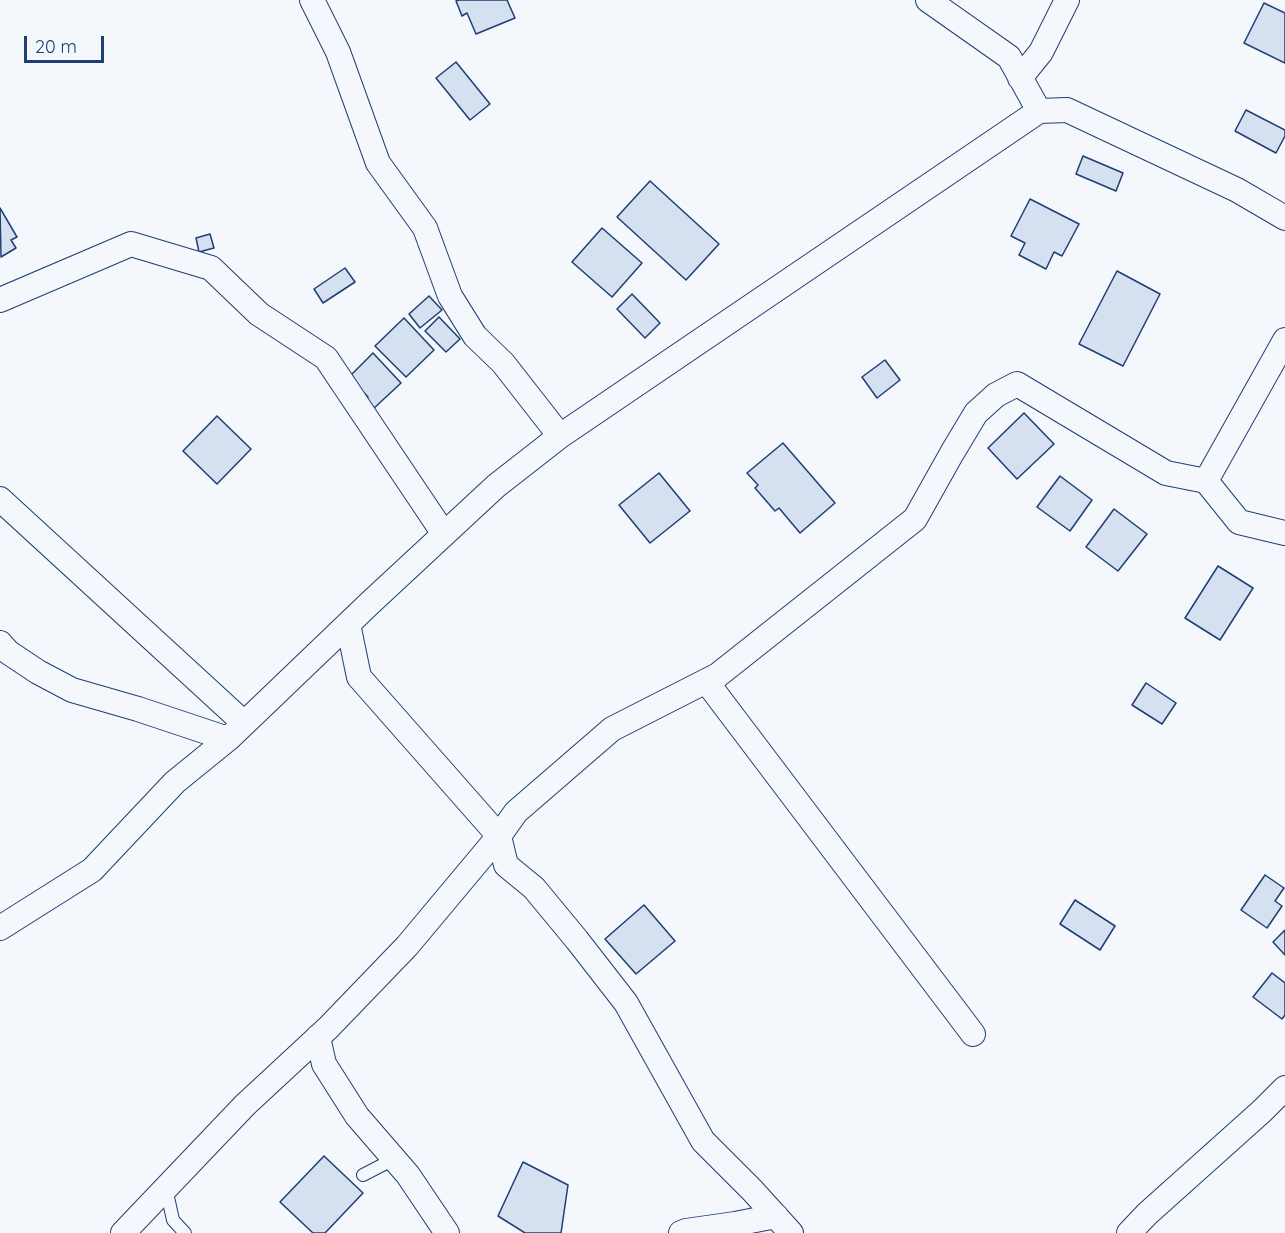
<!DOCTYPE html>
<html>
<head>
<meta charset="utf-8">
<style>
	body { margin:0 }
	#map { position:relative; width:1285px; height:1233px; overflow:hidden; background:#f4f7fb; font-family:Quicksand,sans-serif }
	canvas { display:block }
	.scale { position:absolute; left:24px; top:36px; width:80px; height:27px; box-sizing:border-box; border:3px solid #1d3f73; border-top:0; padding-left:8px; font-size:18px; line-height:21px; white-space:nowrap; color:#1d3f73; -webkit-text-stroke:4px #f4f7fb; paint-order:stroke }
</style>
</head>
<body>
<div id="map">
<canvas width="1285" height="1233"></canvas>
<div class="scale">20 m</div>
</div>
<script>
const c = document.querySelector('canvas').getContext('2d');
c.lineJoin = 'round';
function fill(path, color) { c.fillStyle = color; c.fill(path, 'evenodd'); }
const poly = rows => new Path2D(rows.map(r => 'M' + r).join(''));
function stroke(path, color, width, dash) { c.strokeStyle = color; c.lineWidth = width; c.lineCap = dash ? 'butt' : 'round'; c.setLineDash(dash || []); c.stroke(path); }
const building = poly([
	[459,0,507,0,515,18,476,34,467,13,462,16,456,1,459,0],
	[1264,3,1285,13,1285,63,1244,43,1264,3],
	[456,62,490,104,470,120,436,78,456,62],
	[1246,110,1285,130,1285,136,1276,153,1235,131,1246,110],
	[1083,156,1123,173,1116,191,1076,174,1083,156],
	[650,181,719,244,686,280,617,217,650,181],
	[1030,199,1079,224,1062,256,1054,252,1046,269,1019,255,1025,243,1011,236,1030,199],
	[0,208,17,237,11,240,16,248,1,257,0,208],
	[602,228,642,263,612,297,572,262,602,228],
	[210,234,214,248,199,252,196,238,210,234],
	[345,268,355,282,323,303,314,289,345,268],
	[1117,271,1160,294,1123,366,1079,344,1117,271],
	[632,294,660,323,645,338,617,309,632,294],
	[429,296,442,310,420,328,409,314,429,296],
	[439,317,460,339,446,352,425,331,439,317],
	[404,318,434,350,406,377,375,346,404,318],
	[373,353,401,383,371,411,363,402,368,397,349,377,373,353],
	[885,360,900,380,877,398,862,377,885,360],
	[1024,413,1054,444,1017,479,988,448,1024,413],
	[217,416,251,449,217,484,183,451,217,416],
	[783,443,835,503,800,533,779,508,775,511,755,488,758,485,747,473,783,443],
	[659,473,690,511,650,543,619,505,659,473],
	[1060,476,1092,500,1070,531,1037,507,1060,476],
	[1114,509,1147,534,1118,571,1086,547,1114,509],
	[1218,566,1253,588,1220,640,1185,618,1218,566],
	[1146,683,1176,703,1162,724,1132,705,1146,683],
	[1265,875,1284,888,1275,901,1282,906,1267,928,1241,910,1265,875],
	[1075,900,1115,926,1100,950,1060,924,1075,900],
	[644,905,675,941,636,974,605,939,644,905],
	[1285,930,1285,955,1273,942,1285,930],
	[1272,973,1285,983,1285,1015,1282,1019,1253,997,1272,973],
	[324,1156,363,1193,325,1233,313,1233,280,1202,324,1156],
	[523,1162,568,1185,561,1233,525,1233,498,1216,523,1162]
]);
const lane = poly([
	[363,1175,394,1159],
	[166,1188,173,1220,185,1233]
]);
const street = poly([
	[312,0,338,52,378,163,425,228,450,296,475,336,503,363,560,436],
	[928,0,1009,57,1039,111],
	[1020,78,1041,52,1067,0],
	[0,300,131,244,211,268,259,314,326,358,444,534],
	[1206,481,1285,340],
	[0,499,244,723],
	[348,624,359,677,499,836,506,865,534,888,577,940,626,1003,703,1141,752,1190,791,1233],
	[0,643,8,652,38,672,72,690,138,709,228,739],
	[706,681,973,1034],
	[0,928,92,870,175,782,228,739,370,603,496,486,560,436,1039,111,1067,110,1237,190,1285,218],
	[318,1037,324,1064,357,1116,408,1175,447,1233],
	[123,1233,245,1105,328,1028,407,946,499,836,516,812,612,729,718,675,915,519,952,453,976,413,996,395,1017,384,1166,473,1206,481,1239,522,1285,533],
	[681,1233,686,1231,735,1224,776,1216],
	[1129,1233,1147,1214,1262,1111,1285,1088]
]);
fill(building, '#d5e0f0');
stroke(building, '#1d3f73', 1.5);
stroke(lane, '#1d3f73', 14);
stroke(street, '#1d3f73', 26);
stroke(lane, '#f4f7fb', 12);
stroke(street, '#f4f7fb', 24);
</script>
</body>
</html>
